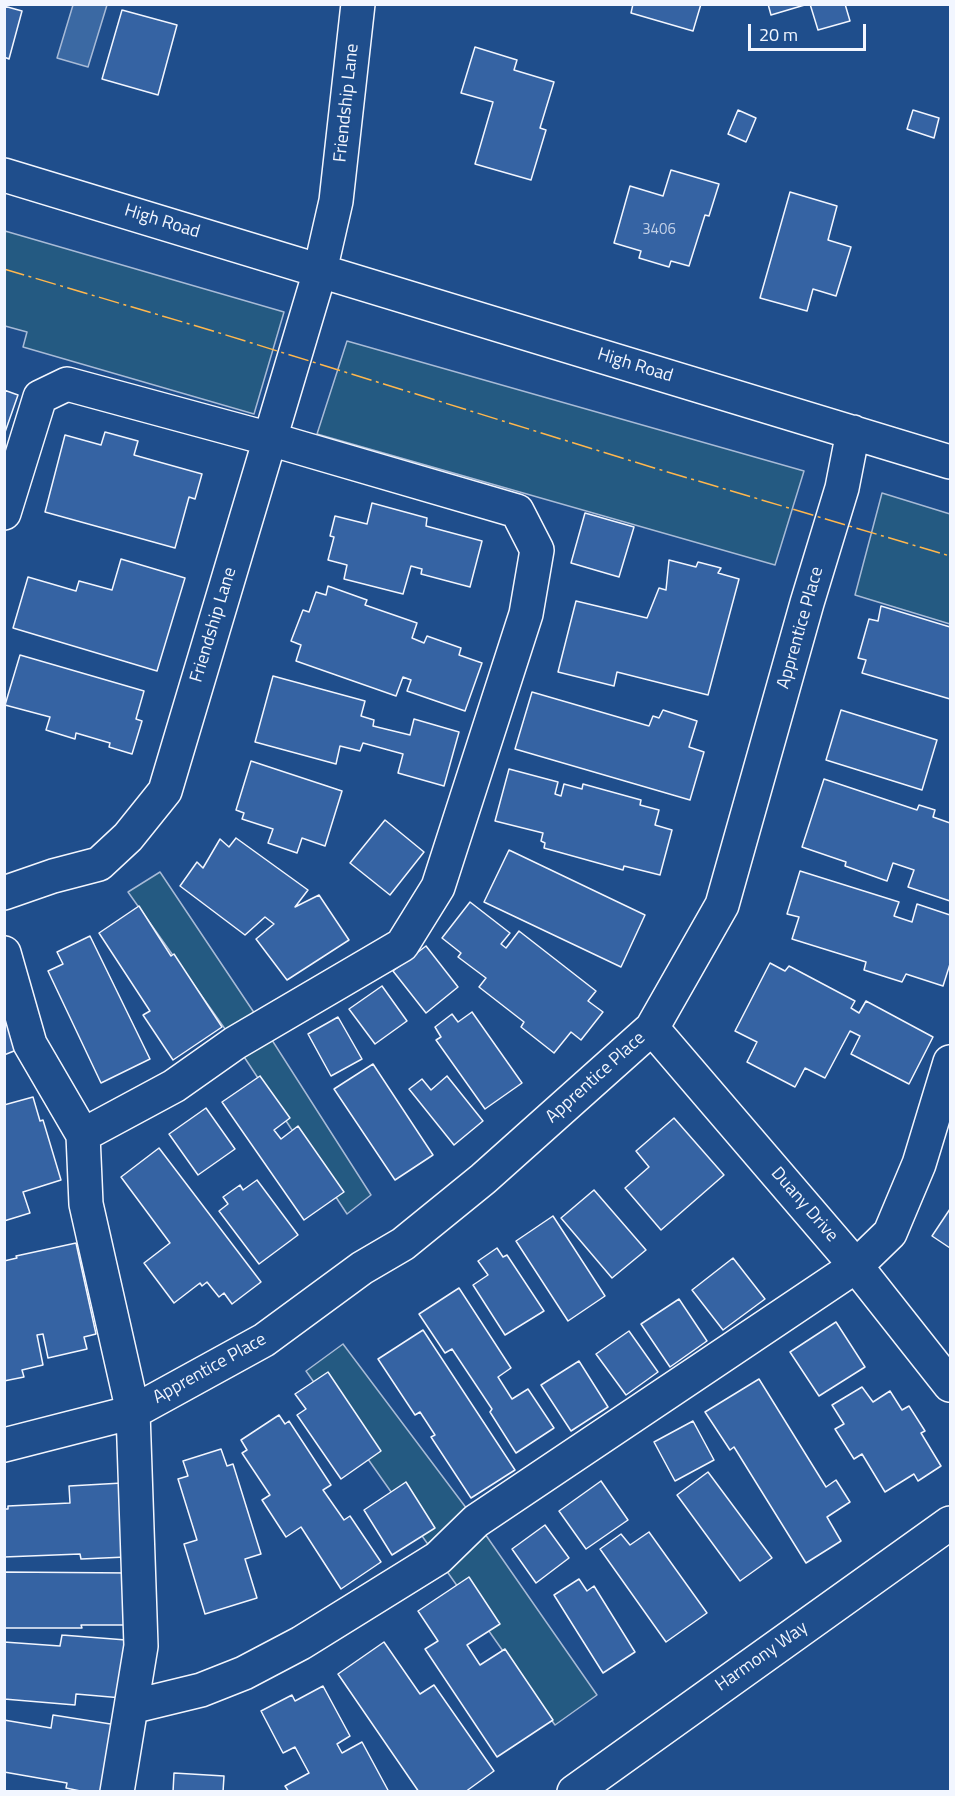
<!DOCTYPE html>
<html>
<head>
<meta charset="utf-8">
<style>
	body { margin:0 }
	#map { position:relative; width:955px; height:1796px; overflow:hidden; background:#1f4e8c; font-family:"Titillium Web",sans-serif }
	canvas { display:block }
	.frame { position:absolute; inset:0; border:6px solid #f2f6ff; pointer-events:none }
	.scale { position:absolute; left:748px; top:24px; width:118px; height:27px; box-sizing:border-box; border:3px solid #f2f6ff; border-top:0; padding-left:8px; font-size:18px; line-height:21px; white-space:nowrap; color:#f2f6ff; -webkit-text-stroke:4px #1f4e8c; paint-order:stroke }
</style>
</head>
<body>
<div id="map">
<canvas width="955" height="1796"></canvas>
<div class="frame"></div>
<div class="scale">20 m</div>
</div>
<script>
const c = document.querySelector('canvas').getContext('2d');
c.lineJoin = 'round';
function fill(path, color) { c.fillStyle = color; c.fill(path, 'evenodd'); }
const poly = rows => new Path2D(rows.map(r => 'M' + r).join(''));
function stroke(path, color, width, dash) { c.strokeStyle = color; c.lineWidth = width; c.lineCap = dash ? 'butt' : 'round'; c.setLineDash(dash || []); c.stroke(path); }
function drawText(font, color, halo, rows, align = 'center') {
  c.font = font + ' "Titillium Web",sans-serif'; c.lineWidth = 4.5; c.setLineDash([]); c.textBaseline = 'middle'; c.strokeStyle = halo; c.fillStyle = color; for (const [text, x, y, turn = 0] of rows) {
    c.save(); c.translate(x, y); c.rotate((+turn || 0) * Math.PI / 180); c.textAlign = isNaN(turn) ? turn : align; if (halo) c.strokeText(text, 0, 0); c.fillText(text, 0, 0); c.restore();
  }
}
const green = poly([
	[5,231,284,312,254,414,23,347,27,332,5,326,5,231],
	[347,341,804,471,775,565,317,434,347,341],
	[882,493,950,514,950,624,855,595,882,493],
	[160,872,263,1026,371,1195,347,1214,235,1043,128,892,160,872],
	[343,1344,476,1521,597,1695,555,1725,306,1371,343,1344]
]);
const water = poly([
	[73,5,107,5,88,67,57,58,73,5]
]);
const building = poly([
	[633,4,701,4,693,31,631,13,633,4],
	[768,4,808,4,771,15,768,4],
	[810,4,845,4,850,21,818,30,810,4],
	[4,6,22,11,9,59,4,57,4,6],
	[122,10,177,25,158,95,102,79,122,10],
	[475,47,517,60,514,70,554,82,540,128,546,130,531,180,475,164,493,102,461,93,475,47],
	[738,110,756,118,746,142,728,134,738,110],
	[913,110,939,118,934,138,907,129,913,110],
	[671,170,719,184,709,216,705,215,689,266,671,261,669,267,639,258,641,251,614,243,630,186,663,196,671,170],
	[790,192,837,206,828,240,851,247,836,296,813,289,807,311,760,298,790,192],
	[4,390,18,395,4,435,4,390],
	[105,432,138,441,134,455,202,474,195,499,189,497,175,548,45,512,65,435,101,445,105,432],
	[372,503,427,518,426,526,482,541,470,587,421,574,422,569,411,566,403,594,344,579,347,565,328,560,334,537,330,536,335,516,367,524,372,503],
	[585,513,634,527,619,577,571,563,585,513],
	[121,559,185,578,157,671,13,628,28,577,76,591,79,581,112,590,121,559],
	[669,560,696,567,698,562,721,568,718,573,739,579,708,695,617,672,614,686,558,672,576,601,647,618,659,588,666,590,669,560],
	[328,586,367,600,365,605,417,623,412,638,424,643,427,636,461,648,459,655,482,663,465,711,407,691,411,680,403,677,396,696,296,661,301,645,291,641,303,610,309,612,316,592,326,595,328,586],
	[881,606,950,627,950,699,862,673,866,660,858,658,869,619,878,621,881,606],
	[20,655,144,691,136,719,142,721,132,754,109,747,110,743,76,733,75,739,46,730,50,717,5,705,20,655],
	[273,676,365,701,361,716,374,720,373,726,410,735,414,719,459,732,444,786,398,773,403,754,363,743,360,751,340,746,336,764,255,742,273,676],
	[532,692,649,726,653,716,659,718,663,710,697,721,689,747,704,752,690,800,515,749,532,692],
	[841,710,937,740,922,790,826,760,841,710],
	[251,761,342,791,325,846,302,838,297,853,268,843,273,829,242,819,244,813,236,810,251,761],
	[509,769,558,782,555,794,561,796,564,784,582,789,583,784,641,800,640,805,659,810,655,825,672,830,660,875,624,866,623,870,544,848,545,843,541,841,543,833,495,821,509,769],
	[824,779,917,810,919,805,935,810,933,817,950,823,950,901,908,887,914,870,893,863,887,881,845,866,846,862,802,847,824,779],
	[385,820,424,852,390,895,350,863,385,820],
	[236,838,308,890,295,907,319,895,349,940,287,980,256,939,274,924,265,917,245,935,180,886,197,862,203,868,220,839,229,847,236,838],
	[509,850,645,915,621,967,484,902,509,850],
	[800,871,899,902,894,916,912,922,917,904,950,915,950,964,943,986,906,974,902,982,864,970,866,962,792,939,799,917,787,914,800,871],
	[470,902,510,933,501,944,506,948,519,931,596,991,588,1001,603,1012,581,1040,571,1032,554,1053,521,1027,524,1022,479,987,486,978,458,957,461,953,442,938,470,902],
	[139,906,171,956,174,954,222,1027,173,1060,143,1015,150,1011,99,933,139,906],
	[90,936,150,1059,101,1083,48,971,63,964,57,952,90,936],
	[426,946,458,987,426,1013,393,971,426,946],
	[770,963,785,971,789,966,855,1001,851,1008,859,1013,866,1001,933,1037,909,1084,851,1054,860,1036,850,1031,825,1078,805,1068,795,1087,747,1062,757,1042,735,1031,770,963],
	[382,986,407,1021,375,1044,349,1009,382,986],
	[4,1011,19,1049,4,1055,4,1011],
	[472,1012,522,1083,485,1109,436,1040,441,1037,435,1027,452,1014,458,1022,472,1012],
	[338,1017,362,1059,331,1076,308,1034,338,1017],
	[373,1064,433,1155,395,1180,334,1089,373,1064],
	[260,1076,290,1118,274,1130,281,1139,298,1126,344,1192,304,1220,222,1102,260,1076],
	[447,1076,483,1121,454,1145,409,1089,422,1079,431,1090,447,1076],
	[33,1097,40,1121,43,1120,61,1180,23,1192,30,1213,4,1221,4,1105,33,1097],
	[206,1108,235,1149,198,1175,169,1134,206,1108],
	[674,1118,724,1175,661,1230,625,1188,649,1167,636,1151,674,1118],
	[159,1148,261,1282,232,1304,224,1293,219,1297,207,1282,202,1286,200,1283,174,1303,144,1263,170,1243,121,1177,159,1148],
	[257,1180,298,1235,259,1264,219,1211,228,1204,223,1197,240,1185,243,1190,257,1180],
	[594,1190,646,1250,612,1278,561,1218,594,1190],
	[950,1209,950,1248,932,1236,950,1209],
	[553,1216,605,1296,568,1321,516,1241,553,1216],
	[76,1243,96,1334,84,1337,87,1349,48,1358,43,1334,37,1335,43,1365,22,1370,24,1377,4,1381,4,1261,17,1258,16,1256,76,1243],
	[497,1248,503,1257,507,1255,544,1311,505,1335,473,1285,488,1275,478,1261,497,1248],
	[733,1258,765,1299,723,1330,692,1290,733,1258],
	[459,1288,511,1368,498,1377,512,1399,528,1389,554,1428,516,1453,490,1412,492,1409,452,1349,445,1353,419,1314,459,1288],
	[679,1299,707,1341,670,1367,641,1324,679,1299],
	[836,1322,865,1367,819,1396,790,1352,836,1322],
	[423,1330,515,1470,471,1498,431,1437,435,1435,420,1412,415,1415,378,1359,423,1330],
	[629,1331,658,1372,626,1395,596,1354,629,1331],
	[579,1361,608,1407,571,1431,541,1385,579,1361],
	[328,1372,381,1451,341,1479,297,1415,306,1409,295,1394,328,1372],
	[759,1379,826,1487,836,1480,850,1502,827,1517,841,1541,806,1563,734,1447,730,1450,705,1412,759,1379],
	[862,1387,873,1402,890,1391,902,1410,909,1406,925,1431,921,1433,941,1466,918,1481,914,1474,885,1492,862,1454,854,1459,835,1429,844,1424,832,1405,862,1387],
	[279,1415,285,1424,289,1421,331,1485,323,1490,344,1520,350,1516,381,1562,341,1589,301,1527,286,1537,262,1500,270,1495,242,1453,247,1450,241,1440,279,1415],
	[693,1421,714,1460,675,1481,654,1442,693,1421],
	[221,1449,227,1466,233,1464,261,1554,245,1559,257,1598,205,1614,184,1544,197,1540,178,1479,188,1476,183,1461,221,1449],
	[708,1472,772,1558,740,1581,677,1495,708,1472],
	[601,1481,628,1520,586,1549,559,1511,601,1481],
	[406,1482,435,1528,392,1555,364,1510,406,1482],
	[122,1483,126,1557,81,1559,80,1554,4,1557,4,1509,8,1509,8,1506,70,1503,69,1486,122,1483],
	[545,1525,569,1558,536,1583,512,1549,545,1525],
	[649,1532,707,1613,666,1642,600,1549,621,1534,630,1545,649,1532],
	[4,1572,130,1573,129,1625,81,1625,82,1628,4,1628,4,1572],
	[469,1577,500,1624,467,1645,480,1665,505,1649,553,1720,497,1757,425,1649,438,1641,418,1611,469,1577],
	[579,1579,587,1591,594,1586,635,1652,603,1673,554,1595,579,1579],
	[62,1635,126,1640,122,1698,76,1694,75,1705,4,1699,4,1642,60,1646,62,1635],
	[384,1642,420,1694,434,1685,494,1771,465,1792,419,1792,338,1674,384,1642],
	[323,1686,350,1736,337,1744,342,1753,362,1742,389,1792,289,1792,285,1786,309,1773,295,1747,283,1753,261,1711,292,1695,295,1701,323,1686],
	[53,1715,117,1725,106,1792,85,1792,66,1788,67,1783,4,1772,4,1720,51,1728,53,1715],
	[174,1773,224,1776,223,1792,173,1792,174,1773]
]);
const minor = poly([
	[4,175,950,462],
	[4,513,40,397,67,384,270,439,517,511,537,550,526,614,438,887,402,945,235,1043,174,1086,83,1135],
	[4,893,53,876,99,864,128,837,165,791,320,271,336,201,358,4],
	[4,953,30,1044,83,1135,86,1204,133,1412,141,1646,117,1792],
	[652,1028,856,1266,950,1385],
	[4,1445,133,1412,264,1340,362,1268,403,1244,483,1179,652,1028,722,905,807,603,842,488,853,432],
	[131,1707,201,1690,244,1673,301,1643,438,1558,476,1521,856,1266,890,1233,919,1164,950,1062],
	[574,1792,950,1523]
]);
const power = poly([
	[4,269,213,331,651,467,950,556]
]);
const numberNames = [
	["3406",659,230]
];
const streetNames = [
	["Friendship Lane",347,103,-84],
	["High Road",162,222,17],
	["High Road",635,366,17],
	["Friendship Lane",214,625,-73],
	["Apprentice Place",801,628,-74],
	["Apprentice Place",596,1078,-42],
	["Duany Drive",804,1205,49],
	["Apprentice Place",210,1369,-29],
	["Harmony Way",762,1657,-35]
];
fill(green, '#245a82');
stroke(green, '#a8bbd7', 1.5);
fill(water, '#3b69a3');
stroke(water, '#a8bbd7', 1.5);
fill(building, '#3563a3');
stroke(building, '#f2f6ff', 1.5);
stroke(minor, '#f2f6ff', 36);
stroke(minor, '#1f4e8c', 33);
stroke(power, '#ffb74d', 1.5, [21, 4.5, 3, 4.5]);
drawText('15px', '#c3d1e8', null, numberNames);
drawText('18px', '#f2f6ff', '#1f4e8c', streetNames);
</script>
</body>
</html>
